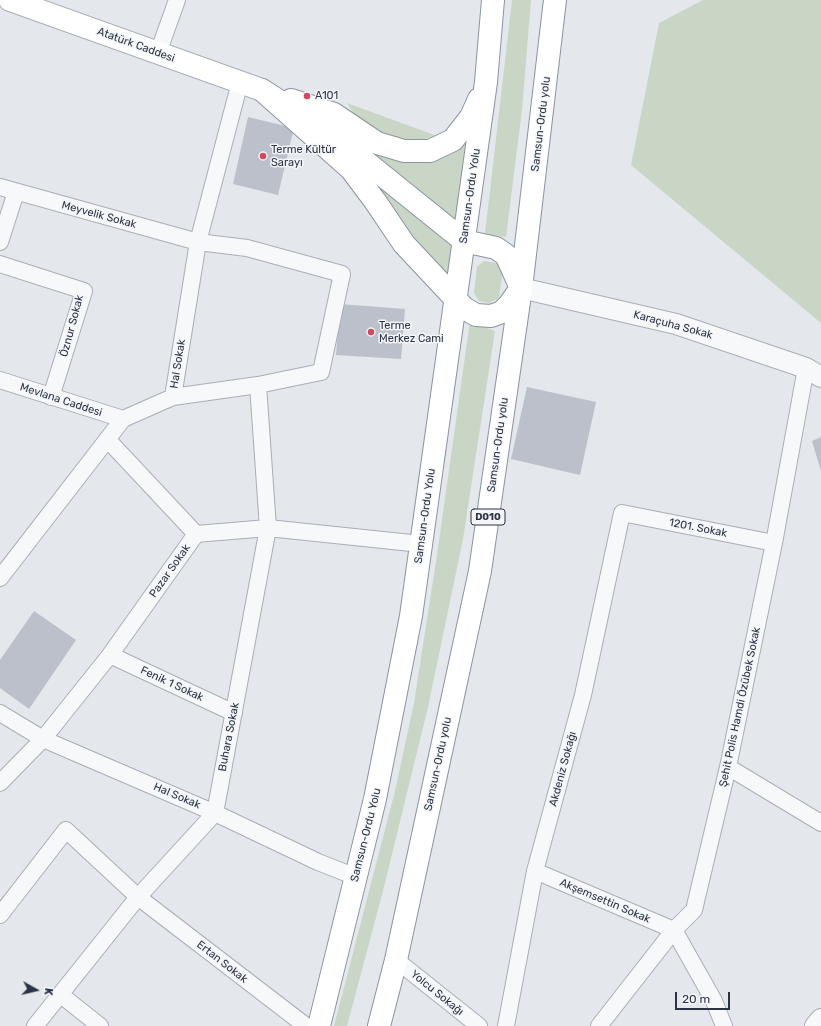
<!DOCTYPE html>
<html>
<head>
<meta charset="utf-8">
<style>
	body { margin:0 }
	#map { position:relative; width:821px; height:1026px; overflow:hidden; background:#e4e7ec; font-family:Rubik,sans-serif }
	canvas { display:block }
	.north { position:absolute; left:16px; top:970px; width:40px; height:40px; -webkit-text-stroke:3px #f4f6f9; paint-order:stroke; rotate:98deg; font-size:11px; font-weight:700; line-height:16px; text-align:center; color:#2b3445 }
	.north::after { content:''; display:block; margin:auto; width:14px; height:18px; background:#2b3445; clip-path:polygon(50% 0,100% 100%,50% 72%,0 100%) }
	.scale { position:absolute; left:675px; top:992px; width:55px; height:18px; box-sizing:border-box; border:2px solid #2b3445; border-top:0; padding-left:5px; font-size:12px; line-height:14px; white-space:nowrap; color:#2b3445; -webkit-text-stroke:3px #f4f6f9; paint-order:stroke }
</style>
</head>
<body>
<div id="map">
<canvas width="821" height="1026"></canvas>
<div class="north">K</div>
<div class="scale">20 m</div>
</div>
<script>
const c = document.querySelector('canvas').getContext('2d');
c.lineJoin = 'round';
function fill(path, color) { c.fillStyle = color; c.fill(path, 'evenodd'); }
const poly = rows => new Path2D(rows.map(r => 'M' + r).join(''));
function stroke(path, color, width, dash) { c.strokeStyle = color; c.lineWidth = width; c.lineCap = dash ? 'butt' : 'round'; c.setLineDash(dash || []); c.stroke(path); }
function drawText(font, color, halo, rows, align = 'center') {
  c.font = font + ' Rubik,sans-serif'; c.lineWidth = 3; c.setLineDash([]); c.textBaseline = 'middle'; c.strokeStyle = halo; c.fillStyle = color; for (const [text, x, y, turn = 0] of rows) {
    c.save(); c.translate(x, y); c.rotate((+turn || 0) * Math.PI / 180); c.textAlign = isNaN(turn) ? turn : align; if (halo) c.strokeText(text, 0, 0); c.fillText(text, 0, 0); c.restore();
  }
}
const green = poly([
	[512,0,531,0,522,110,506,237,485,234],
	[703,0,821,0,821,323,631,165,659,23],
	[347,103,437,136,408,143,372,130,354,114],
	[471,117,456,299,375,201,384,178,335,137,430,151],
	[484,261,496,263,503,269,499,298,489,303,479,301,474,293,477,267],
	[470,321,495,331,463,539,428,707,383,891,347,1026,334,1026,395,791,414,703,437,555]
]);
const building = poly([
	[248,117,294,128,278,195,233,184],
	[340,304,405,309,401,359,336,355],
	[527,387,596,402,580,475,511,459],
	[821,437,821,471,812,441],
	[34,611,76,640,29,709,0,688,0,660]
]);
const minor = poly([
	[158,53,177,0],
	[0,187,198,242,247,248,342,274,321,372,258,385,173,397],
	[0,242,16,192],
	[0,264,84,291,51,397],
	[0,380,123,419],
	[107,439,196,534],
	[0,578,123,419,173,397,198,242,240,82],
	[110,655,234,713],
	[0,713,43,739,215,813,318,862,356,877],
	[728,767,821,823],
	[0,783,43,739,110,655,196,534,268,528,421,544],
	[535,871,674,930],
	[0,915,66,830,138,897,306,1026],
	[674,930,714,1001,724,1026],
	[396,960,479,1026],
	[61,995,100,1026],
	[35,1026,138,897,215,813,268,528,258,385],
	[506,1026,535,871,583,695,622,513,774,543],
	[599,1026,674,930,694,910,728,767,774,543,806,368]
]);
const tertiary = poly([
	[521,288,676,324,806,368,821,377],
	[815,1026,821,1019]
]);
const secondary = poly([
	[10,0,262,90]
]);
const trunk = poly([
	[262,90,335,137,464,241,496,248,506,255,521,288,509,305,502,312,491,316,476,315,464,308,404,244,375,201,351,169,262,90],
	[291,100,334,114,377,143,404,151,430,151,453,140,471,117,479,99],
	[319,1026,375,799,411,616,486,82,493,0],
	[379,1026,396,960,480,571,521,288,555,0]
]);
const markers = [
	[307,96,4,"#d1495b"],
	[263,156,4,"#d1495b"],
	[371,332,4,"#d1495b"]
];
const shields = [
	[488,517,34]
];
const shieldNames = [
	["D010",488,517]
];
const streetNames = [
	["Atatürk Caddesi",136,45,20],
	["Samsun-Ordu yolu",541,124,-83],
	["Samsun-Ordu Yolu",470,196,-82],
	["Meyvelik Sokak",99,215,15],
	["Karaçuha Sokak",673,325,15],
	["Öznur Sokak",72,326,-75],
	["Hal Sokak",178,364,-81],
	["Mevlana Caddesi",61,400,18],
	["Samsun-Ordu yolu",498,445,-82],
	["Samsun-Ordu Yolu",425,516,-82],
	["1201. Sokak",698,528,11],
	["Pazar Sokak",170,571,-55],
	["Fenik 1 Sokak",172,684,25],
	["Şehit Polis Hamdi Özübek Sokak",740,707,-78],
	["Buhara Sokak",229,737,-79],
	["Samsun-Ordu yolu",438,764,-78],
	["Akdeniz Sokağı",563,769,-75],
	["Hal Sokak",177,796,23],
	["Samsun-Ordu Yolu",366,835,-76],
	["Akşemsettin Sokak",605,901,23],
	["Ertan Sokak",222,962,38],
	["Yolcu Sokağı",437,993,39]
];
const poiNames = [
	["A101",315,96],
	["Terme Kültür",271,150],
	["Sarayı",271,163],
	["Terme",379,326],
	["Merkez Cami",379,339]
];
fill(green, '#c9d6c5');
fill(building, '#bbc0ca');
stroke(minor, '#a9aeb7', 18);
stroke(tertiary, '#a9aeb7', 22);
stroke(secondary, '#a9aeb7', 24);
stroke(trunk, '#8b94a3', 24);
stroke(minor, '#f7f8fa', 16);
stroke(tertiary, '#f7f8fa', 20);
stroke(secondary, '#fff', 22);
stroke(trunk, '#fff', 22);
for (const [x, y, r, color] of markers) { const dot = new Path2D(); dot.arc(x, y, r, 0, 2 * Math.PI); c.fillStyle = color; c.fill(dot); stroke(dot, '#f4f6f9', 1.5); }
for (const [x, y, w] of shields) { const box = new Path2D(); box.roundRect(x - w / 2, y - 8, w, 16, 3); c.fillStyle = '#f4f6f9'; c.fill(box); stroke(box, '#2b3445', 1); }
drawText('bold 10px', '#2b3445', null, shieldNames);
drawText('11px', '#2b3445', '#f4f6f9', streetNames);
drawText('11px', '#2b3445', '#f4f6f9', poiNames, 'left');
</script>
</body>
</html>
